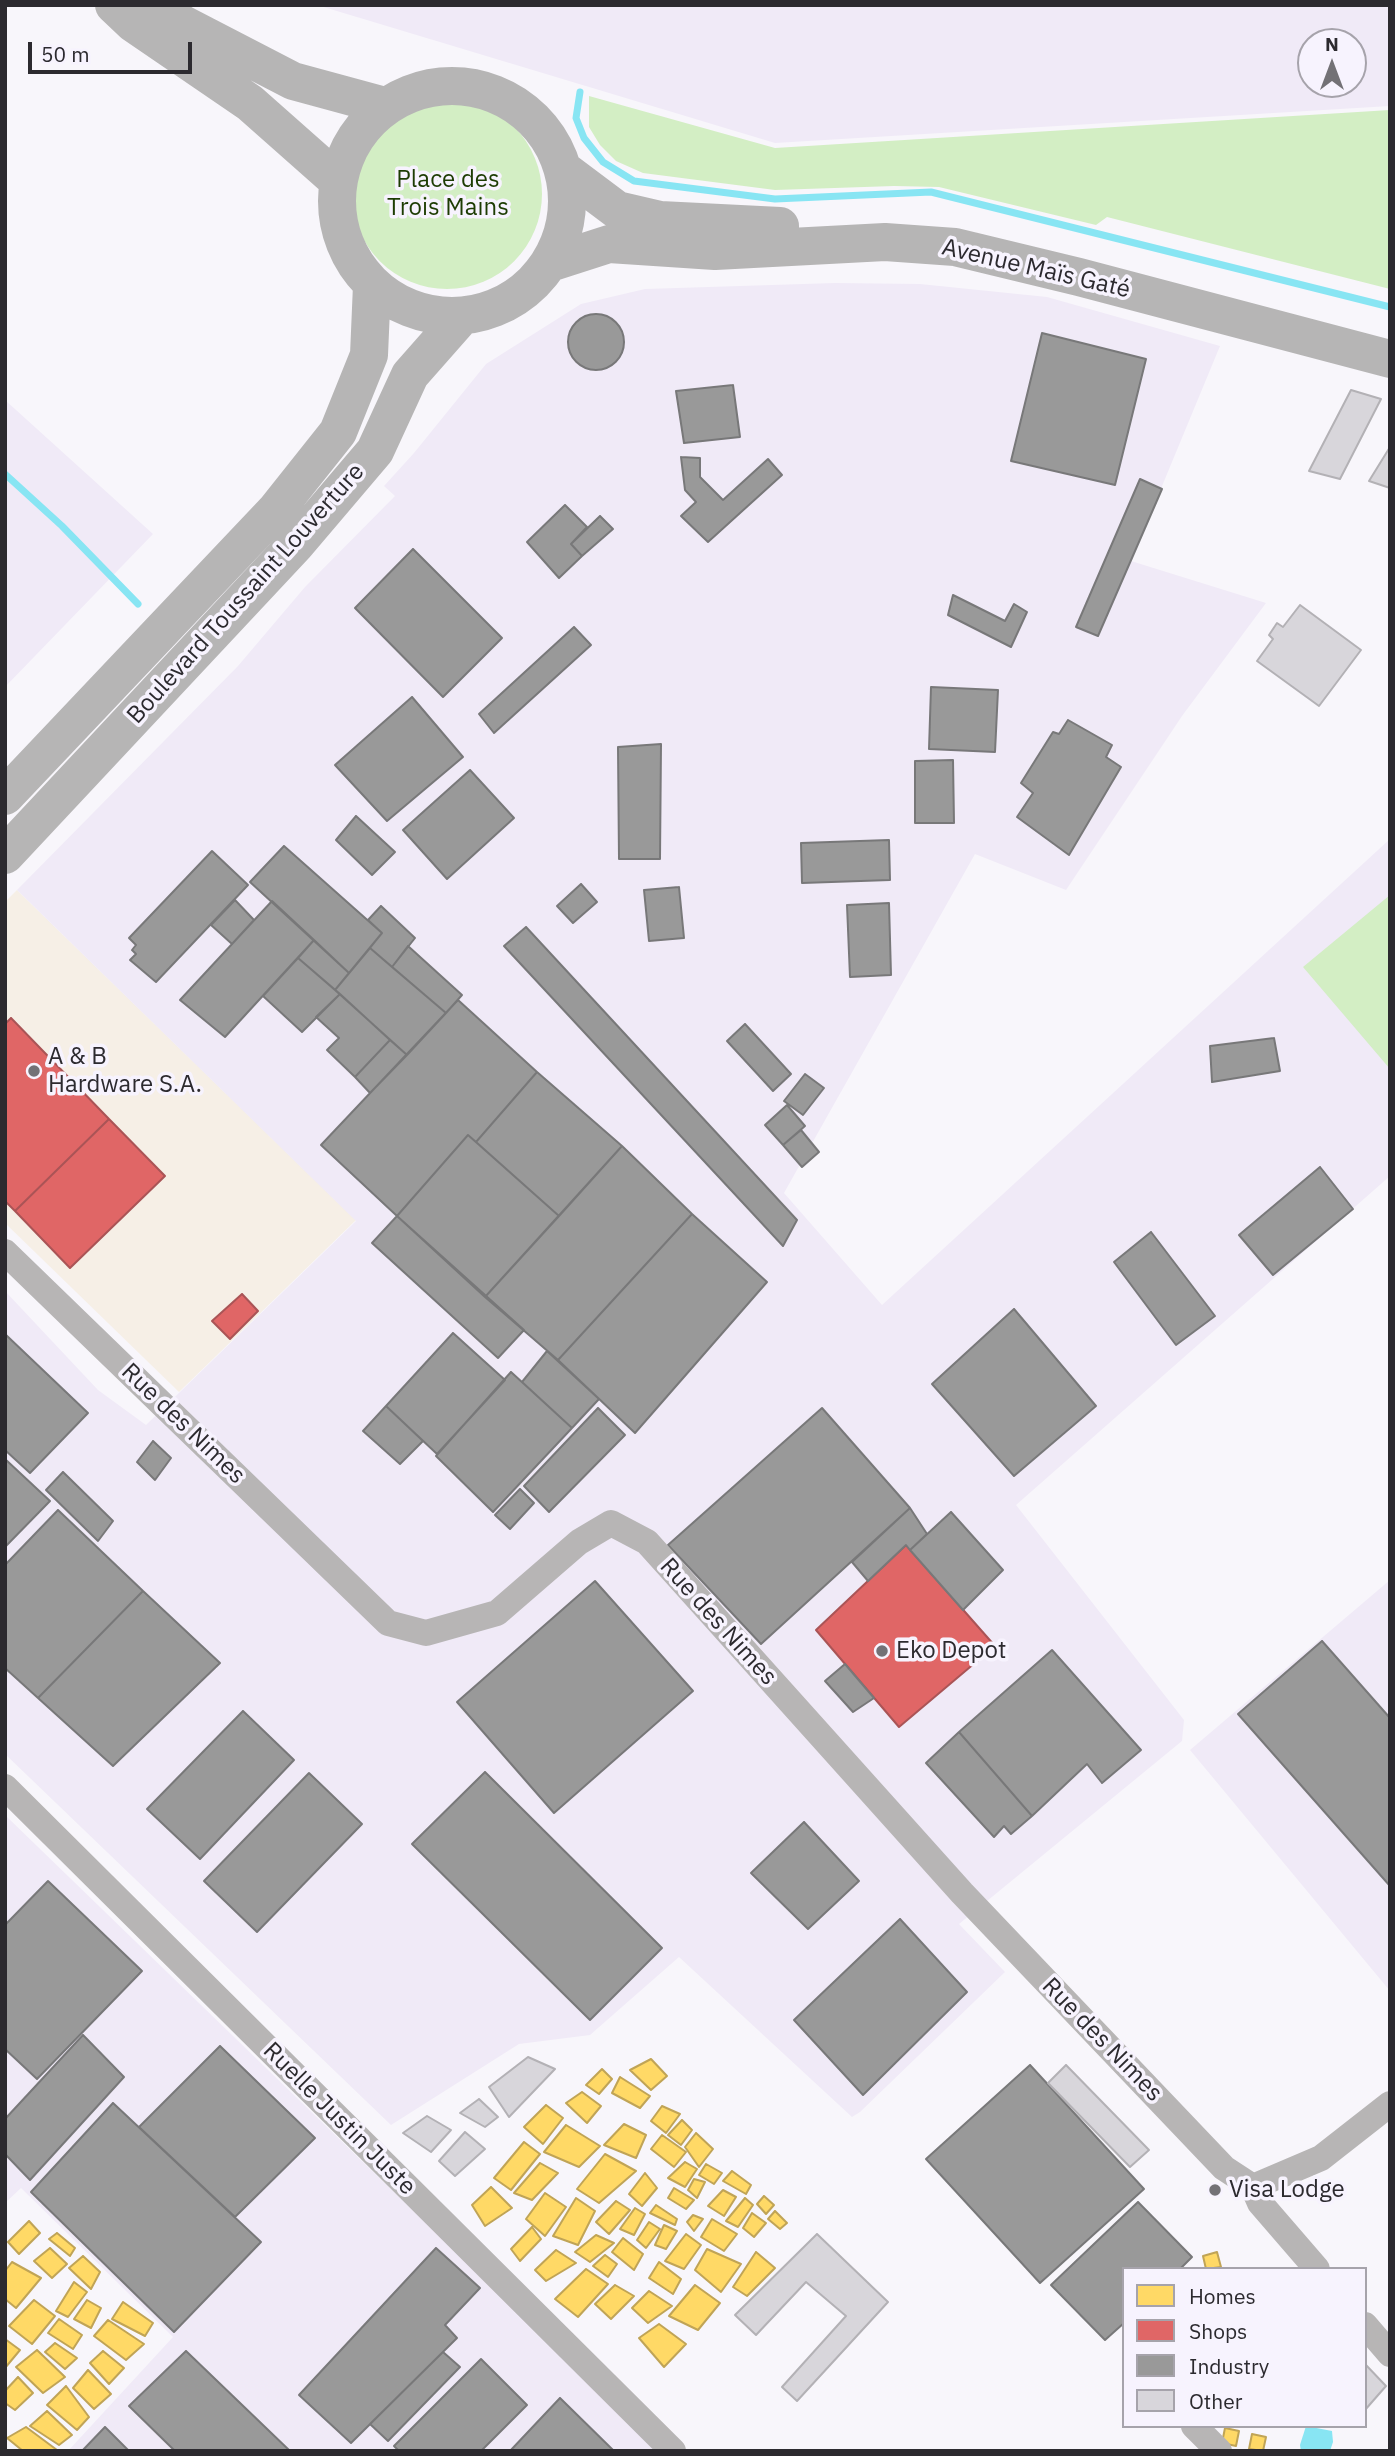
<!DOCTYPE html>
<html>
<head>
<meta charset="utf-8">
<style>
	body { margin:0 }
	#map { position:relative; width:1395px; height:2456px; overflow:hidden; background:#f8f6fb; font-family:"IBM Plex Sans",sans-serif }
	canvas { display:block }
	.frame { position:absolute; inset:0; border:7px solid #2c2a2f; pointer-events:none }
	.legend { position:absolute; left:1122px; top:2267px; width:245px; height:161px; box-sizing:border-box; background:#f7f3fe; border:2px solid #a6a3ab; margin:0; padding:9px 12px; list-style:none; font-size:21px; color:#2c2a2f }
	.legend li { display:flex; align-items:center; gap:14px; height:35px }
	.legend b { width:35px; border:2px solid #a6a3ab }
	.north { position:absolute; left:1297px; top:28px; width:70px; height:70px; box-sizing:border-box; background:#f7f3fe; border:2px solid #a6a3ab; border-radius:50%; rotate:0deg; font-size:19px; font-weight:700; line-height:28px; text-align:center; color:#2c2a2f }
	.north::after { content:''; display:block; margin:auto; width:24px; height:32px; background:#737176; clip-path:polygon(50% 0,100% 100%,50% 72%,0 100%) }
	.scale { position:absolute; left:28px; top:42px; width:164px; height:32px; box-sizing:border-box; border:4px solid #2c2a2f; border-top:0; padding-left:9px; font-size:21px; line-height:24px; white-space:nowrap; color:#2c2a2f; -webkit-text-stroke:5px #f7f3fe; paint-order:stroke }
</style>
</head>
<body>
<div id="map">
<canvas width="1395" height="2456"></canvas>
<div class="frame"></div>
<ul class="legend">
<li><b style="height:19px;background:#ffd966"></b>Homes</li>
<li><b style="height:19px;background:#e06666"></b>Shops</li>
<li><b style="height:19px;background:#999"></b>Industry</li>
<li><b style="height:19px;background:#d8d6db"></b>Other</li>
</ul>
<div class="north">N</div>
<div class="scale">50 m</div>
</div>
<script>
const c = document.querySelector('canvas').getContext('2d');
c.lineJoin = 'round';
function fill(path, color) { c.fillStyle = color; c.fill(path, 'evenodd'); }
const poly = rows => new Path2D(rows.map(r => 'M' + r).join(''));
function stroke(path, color, width, dash) { c.strokeStyle = color; c.lineWidth = width; c.lineCap = dash ? 'butt' : 'round'; c.setLineDash(dash || []); c.stroke(path); }
function drawText(font, color, halo, rows, align = 'center') {
  c.font = font + ' "IBM Plex Sans",sans-serif'; c.lineWidth = 7; c.setLineDash([]); c.textBaseline = 'middle'; c.strokeStyle = halo; c.fillStyle = color; for (const [text, x, y, turn = 0] of rows) {
    c.save(); c.translate(x, y); c.rotate((+turn || 0) * Math.PI / 180); c.textAlign = isNaN(turn) ? turn : align; if (halo) c.strokeText(text, 0, 0); c.fillText(text, 0, 0); c.restore();
  }
}
const commercial = poly([
	[17,890,356,1220,179,1392,5,1223,5,902]
]);
const built = poly([
	[317,5,1390,5,1390,106,775,143],
	[1311,42,1353,42,1353,84,1311,84],
	[835,283,920,284,1047,297,1220,346,1131,561,1266,603,1182,716,1066,890,975,854,784,1193,882,1305,1390,839,1390,1176,1016,1505,1184,1720,1182,1741,959,1924,1005,1972,860,2112,852,2117,679,1957,590,2035,519,2044,391,2125,5,1754,5,1291,98,1390,146,1425,356,1221,17,890,238,666,305,587,395,496,384,486,414,453,486,364,581,304,645,289],
	[5,400,153,534,5,687],
	[1390,1580,1390,1991,1190,1750],
	[5,1815,557,2350,658,2451,68,2451,173,2337,21,2188,5,2203]
]);
const green = poly([
	[589,96,775,148,1390,110,1390,289,1107,217,1096,225,939,187,894,186,775,190,643,173,616,161,600,145,589,127],
	'352 194a95 95 0 1 1 190 0a95 95 0 1 1-190 0Z',
	[1390,895,1390,1069,1303,967]
]);
const water = poly([
	[1306,2426,1332,2431,1333,2442,1330,2451,1301,2451,1300,2445]
]);
const homes = poly([
	[651,2059,667,2076,651,2090,630,2070,651,2059],
	[602,2069,612,2079,599,2094,586,2085,602,2069],
	[620,2077,650,2096,640,2108,612,2093,620,2077],
	[582,2092,601,2106,587,2123,566,2103,582,2092],
	[546,2105,563,2118,543,2144,524,2127,546,2105],
	[662,2106,680,2114,666,2133,651,2121,662,2106],
	[682,2120,692,2130,681,2145,668,2135,682,2120],
	[624,2124,646,2135,636,2158,604,2145,624,2124],
	[566,2125,600,2146,579,2167,544,2152,566,2125],
	[696,2133,713,2149,699,2167,685,2147,696,2133],
	[662,2135,686,2152,674,2167,651,2149,662,2135],
	[524,2142,540,2154,511,2190,494,2178,524,2142],
	[605,2154,636,2171,599,2203,577,2189,605,2154],
	[685,2162,697,2169,685,2187,668,2178,685,2162],
	[540,2163,558,2173,532,2200,514,2193,540,2163],
	[706,2164,722,2173,714,2184,699,2175,706,2164],
	[732,2171,751,2185,746,2194,723,2181,732,2171],
	[645,2173,657,2188,642,2206,629,2194,645,2173],
	[694,2179,705,2182,697,2198,688,2190,694,2179],
	[491,2187,512,2208,485,2226,472,2205,491,2187],
	[674,2188,694,2200,686,2209,668,2198,674,2188],
	[723,2190,736,2197,724,2216,708,2206,723,2190],
	[545,2193,566,2207,545,2236,526,2219,545,2193],
	[764,2196,774,2205,766,2214,757,2204,764,2196],
	[576,2198,595,2211,578,2245,553,2236,576,2198],
	[745,2198,753,2205,738,2227,726,2221,745,2198],
	[616,2201,630,2210,609,2234,596,2222,616,2201],
	[656,2205,677,2219,675,2225,650,2213,656,2205],
	[635,2208,645,2214,634,2235,620,2229,635,2208],
	[775,2211,787,2223,780,2229,768,2219,775,2211],
	[752,2213,766,2223,754,2237,743,2228,752,2213],
	[693,2215,703,2219,694,2231,687,2222,693,2215],
	[712,2219,737,2234,724,2251,701,2237,712,2219],
	[29,2221,40,2233,19,2254,8,2242,29,2221],
	[649,2222,660,2229,646,2248,637,2240,649,2222],
	[664,2225,677,2231,666,2249,655,2245,664,2225],
	[532,2227,541,2239,520,2261,511,2249,532,2227],
	[57,2233,75,2248,70,2256,49,2239,57,2233],
	[686,2234,701,2245,684,2269,665,2261,686,2234],
	[596,2235,614,2243,590,2262,575,2252,596,2235],
	[623,2238,643,2254,634,2270,612,2252,623,2238],
	[50,2248,67,2264,52,2278,34,2261,50,2248],
	[707,2249,741,2264,721,2292,695,2270,707,2249],
	[556,2250,576,2263,546,2281,535,2270,556,2250],
	[756,2252,775,2268,747,2296,733,2287,756,2252],
	[1217,2252,1221,2267,1206,2269,1203,2256,1217,2252],
	[605,2255,617,2264,608,2277,593,2266,605,2255],
	[83,2256,100,2272,91,2289,69,2268,83,2256],
	[12,2262,41,2278,16,2308,5,2299,5,2271,12,2262],
	[659,2262,681,2279,673,2294,649,2278,659,2262],
	[586,2269,608,2284,578,2317,555,2299,586,2269],
	[74,2282,87,2292,68,2317,56,2311,74,2282],
	[615,2285,634,2296,611,2319,595,2304,615,2285],
	[695,2285,720,2303,698,2330,669,2316,695,2285],
	[649,2291,672,2306,648,2323,632,2308,649,2291],
	[34,2300,55,2316,32,2344,9,2326,34,2300],
	[87,2300,101,2308,91,2328,74,2319,87,2300],
	[123,2302,153,2323,145,2336,112,2319,123,2302],
	[59,2319,82,2335,73,2349,48,2333,59,2319],
	[108,2320,144,2344,126,2360,94,2336,108,2320],
	[659,2324,686,2344,664,2367,639,2338,659,2324],
	[5,2339,20,2350,5,2368,5,2339],
	[55,2343,77,2358,65,2369,45,2352,55,2343],
	[37,2350,65,2377,43,2393,16,2367,37,2350],
	[103,2351,124,2368,109,2384,90,2363,103,2351],
	[88,2370,111,2394,94,2409,73,2388,88,2370],
	[18,2377,33,2393,15,2410,5,2403,5,2391,18,2377],
	[66,2386,89,2417,77,2430,47,2405,66,2386],
	[47,2411,72,2435,59,2445,30,2426,47,2411],
	[26,2427,57,2450,23,2451,7,2438,26,2427],
	[1225,2428,1239,2431,1236,2446,1222,2443,1225,2428],
	[1252,2434,1266,2437,1263,2451,1249,2449,1252,2434]
]);
const shops = poly([
	[11,1018,109,1119,15,1211,5,1201,5,1024,11,1018],
	[109,1119,165,1176,70,1268,15,1211,109,1119],
	[242,1294,258,1311,230,1339,212,1321,242,1294],
	[906,1545,995,1646,899,1727,816,1630,906,1545]
]);
const industry = poly([
	'568 342a28 28 0 1 1 56 0a28 28 0 1 1-56 0Z',
	[1042,333,1146,359,1115,485,1011,461,1042,333],
	[733,385,740,437,684,443,676,391,733,385],
	[681,457,700,458,700,477,723,500,768,459,782,475,708,542,681,516,696,502,685,490,681,457],
	[1140,479,1162,489,1098,636,1076,627,1140,479],
	[565,505,587,527,571,544,582,556,559,578,527,542,565,505],
	[600,516,613,529,582,556,571,544,600,516],
	[413,549,502,638,443,697,355,608,413,549],
	[953,595,1005,621,1014,604,1027,612,1011,647,948,615,953,595],
	[574,627,591,645,494,733,479,714,574,627],
	[931,687,998,690,995,752,929,749,931,687],
	[412,697,463,757,387,821,335,765,412,697],
	[1068,720,1112,745,1106,757,1121,767,1069,855,1017,817,1033,793,1021,783,1053,732,1059,734,1068,720],
	[661,744,660,859,619,859,618,747,661,744],
	[953,760,954,823,915,823,915,761,953,760],
	[470,770,514,818,447,879,403,830,470,770],
	[356,816,395,852,372,875,336,840,356,816],
	[889,840,890,880,802,883,801,843,889,840],
	[284,846,382,933,349,973,250,882,284,846],
	[212,851,248,885,156,982,130,960,136,954,132,950,136,945,129,938,212,851],
	[581,884,597,902,573,923,557,906,581,884],
	[679,887,684,938,649,941,644,890,679,887],
	[235,900,254,920,232,944,211,925,235,900],
	[272,901,314,940,225,1037,180,1000,272,901],
	[889,903,891,975,850,977,847,905,889,903],
	[381,906,415,938,392,967,370,948,382,933,368,920,381,906],
	[526,927,797,1220,783,1246,504,946,526,927],
	[314,940,349,973,335,990,298,958,314,940],
	[408,946,462,995,446,1013,392,967,408,946],
	[370,948,446,1013,407,1055,335,990,370,948],
	[298,958,340,994,302,1032,263,996,298,958],
	[340,994,390,1040,355,1077,327,1050,339,1038,316,1017,340,994],
	[458,1000,537,1072,476,1142,468,1135,397,1216,321,1145,458,1000],
	[745,1024,791,1074,773,1091,727,1041,745,1024],
	[1274,1038,1280,1071,1212,1082,1210,1046,1274,1038],
	[390,1040,407,1055,370,1093,355,1077,390,1040],
	[537,1072,622,1146,559,1216,476,1142,537,1072],
	[805,1074,824,1088,803,1115,784,1101,805,1074],
	[787,1105,805,1126,783,1145,765,1125,787,1105],
	[801,1130,819,1152,802,1167,783,1145,801,1130],
	[468,1135,559,1216,485,1297,397,1216,468,1135],
	[622,1146,692,1214,558,1360,485,1297,622,1146],
	[1320,1167,1353,1209,1273,1275,1239,1235,1320,1167],
	[692,1214,767,1282,635,1433,558,1360,692,1214],
	[397,1216,524,1330,498,1358,372,1243,397,1216],
	[1151,1232,1215,1316,1176,1345,1114,1262,1151,1232],
	[1014,1309,1096,1406,1014,1476,932,1384,1014,1309],
	[453,1333,505,1380,437,1454,386,1406,453,1333],
	[5,1334,88,1413,30,1473,5,1450,5,1334],
	[547,1351,599,1399,572,1428,522,1382,547,1351],
	[511,1372,572,1428,493,1512,436,1456,511,1372],
	[386,1406,423,1441,400,1464,363,1431,386,1406],
	[598,1408,625,1435,549,1512,524,1486,598,1408],
	[822,1408,910,1508,761,1644,668,1545,822,1408],
	[153,1441,171,1458,155,1480,137,1462,153,1441],
	[5,1459,50,1501,5,1547,5,1459],
	[63,1472,113,1521,98,1541,46,1490,63,1472],
	[520,1489,534,1503,510,1529,495,1515,520,1489],
	[910,1508,927,1534,910,1550,906,1545,868,1581,852,1562,910,1508],
	[58,1510,143,1591,38,1698,5,1668,5,1565,58,1510],
	[951,1512,1003,1570,963,1610,910,1550,951,1512],
	[595,1581,693,1691,554,1813,457,1702,595,1581],
	[143,1591,220,1663,113,1766,38,1698,143,1591],
	[1322,1641,1390,1718,1390,1886,1238,1714,1322,1641],
	[1052,1650,1141,1750,1102,1783,1087,1764,1032,1816,959,1732,1052,1650],
	[845,1664,874,1698,853,1712,825,1681,845,1664],
	[243,1711,294,1760,200,1859,147,1809,243,1711],
	[959,1732,1032,1816,1011,1834,1004,1826,994,1837,926,1763,959,1732],
	[485,1772,662,1948,590,2020,412,1844,485,1772],
	[309,1773,362,1824,257,1932,204,1881,309,1773],
	[804,1822,859,1881,808,1929,751,1873,804,1822],
	[48,1881,142,1971,37,2079,5,2049,5,1925,48,1881],
	[900,1919,967,1992,863,2095,794,2020,900,1919],
	[83,2035,124,2077,30,2180,5,2154,5,2119,83,2035],
	[220,2046,315,2138,235,2217,139,2127,220,2046],
	[1030,2065,1144,2189,1040,2283,926,2159,1030,2065],
	[113,2103,261,2242,174,2332,31,2192,113,2103],
	[1138,2202,1192,2257,1180,2269,1124,2269,1124,2323,1105,2340,1051,2285,1138,2202],
	[436,2248,480,2288,445,2325,457,2338,351,2443,299,2395,436,2248],
	[186,2351,290,2451,175,2451,129,2406,186,2351],
	[443,2352,460,2367,388,2441,370,2424,443,2352],
	[481,2359,527,2405,481,2451,399,2451,394,2446,481,2359],
	[560,2398,614,2451,510,2451,560,2398],
	[105,2427,129,2451,82,2451,105,2427]
]);
const stream = poly([
	[580,92,576,118,584,138,603,162,634,181,775,199,931,192,1390,307],
	[5,474,62,526,138,604]
]);
const building = poly([
	[1351,390,1381,399,1340,479,1309,471,1351,390],
	[1390,447,1390,488,1369,481,1390,447],
	[1300,605,1361,650,1319,706,1257,661,1273,639,1269,635,1277,623,1283,627,1300,605],
	[528,2057,555,2069,509,2117,489,2087,528,2057],
	[1066,2065,1149,2150,1130,2167,1048,2083,1066,2065],
	[479,2099,498,2117,485,2127,460,2113,479,2099],
	[427,2116,451,2130,431,2152,403,2133,427,2116],
	[465,2132,485,2149,455,2176,439,2161,465,2132],
	[817,2234,888,2302,797,2401,782,2387,846,2316,806,2282,756,2335,735,2315,817,2234],
	[1365,2364,1386,2386,1365,2410,1365,2364]
]);
const street = poly([
	[5,1252,388,1623,426,1633,497,1613,579,1542,611,1523,647,1542,962,1893,1224,2168,1253,2187,1321,2158,1390,2104],
	[5,1787,673,2451],
	[1253,2187,1260,2203,1317,2269],
	[1365,2325,1390,2354],
	[1194,2426,1219,2451]
]);
const secondary = poly([
	[114,5,133,23,250,103,337,180],
	[159,5,181,23,293,81,385,106],
	'337 201a115 115 0 1 1 230 0a115 115 0 1 1-230 0Z',
	[565,171,617,210,660,220,780,226],
	[550,263,609,244,715,251,885,242,955,247,1079,277,1390,359],
	[5,796,276,510,338,432,369,355,372,285],
	[5,855,296,544,375,451,410,375,462,316]
]);
const markers = [
	[34,1071,7,"#737176"],
	[882,1651,7,"#737176"],
	[1215,2190,7,"#737176"]
];
const parkNames = [
	["Place des",448,180],
	["Trois Mains",448,208]
];
const streetNames = [
	["Avenue Maïs Gaté",1036,269,13],
	["Boulevard Toussaint Louverture",246,594,-48],
	["Rue des Nimes",183,1424,44],
	["Rue des Nimes",718,1622,48],
	["Rue des Nimes",1102,2040,46],
	["Ruelle Justin Juste",339,2119,45]
];
const poiNames = [
	["A & B",48,1057],
	["Hardware S.A.",48,1085],
	["Eko Depot",896,1651],
	["Visa Lodge",1229,2190]
];
fill(commercial, '#f6efe6');
fill(built, '#f0eaf7');
fill(green, '#d3eec4');
fill(water, '#88e5f3');
fill(homes, '#ffd966');
stroke(homes, '#c0a456', 2);
fill(shops, '#e06666');
stroke(shops, '#aa5456', 2);
fill(industry, '#999');
stroke(industry, '#787879', 2);
stroke(stream, '#88e5f3', 7);
fill(building, '#d8d6db');
stroke(building, '#b3b1b5', 2);
stroke(street, '#b7b5b5', 26);
stroke(secondary, '#b6b5b5', 38);
for (const [x, y, r, color] of markers) { const dot = new Path2D(); dot.arc(x, y, r, 0, 2 * Math.PI); c.fillStyle = color; c.fill(dot); stroke(dot, '#f7f3fe', 2.5); }
drawText('24px', '#1d3c03', '#f7f3fe', parkNames);
drawText('24px', '#2c2a2f', '#f7f3fe', streetNames);
drawText('24px', '#2c2a2f', '#f7f3fe', poiNames, 'left');
</script>
</body>
</html>
